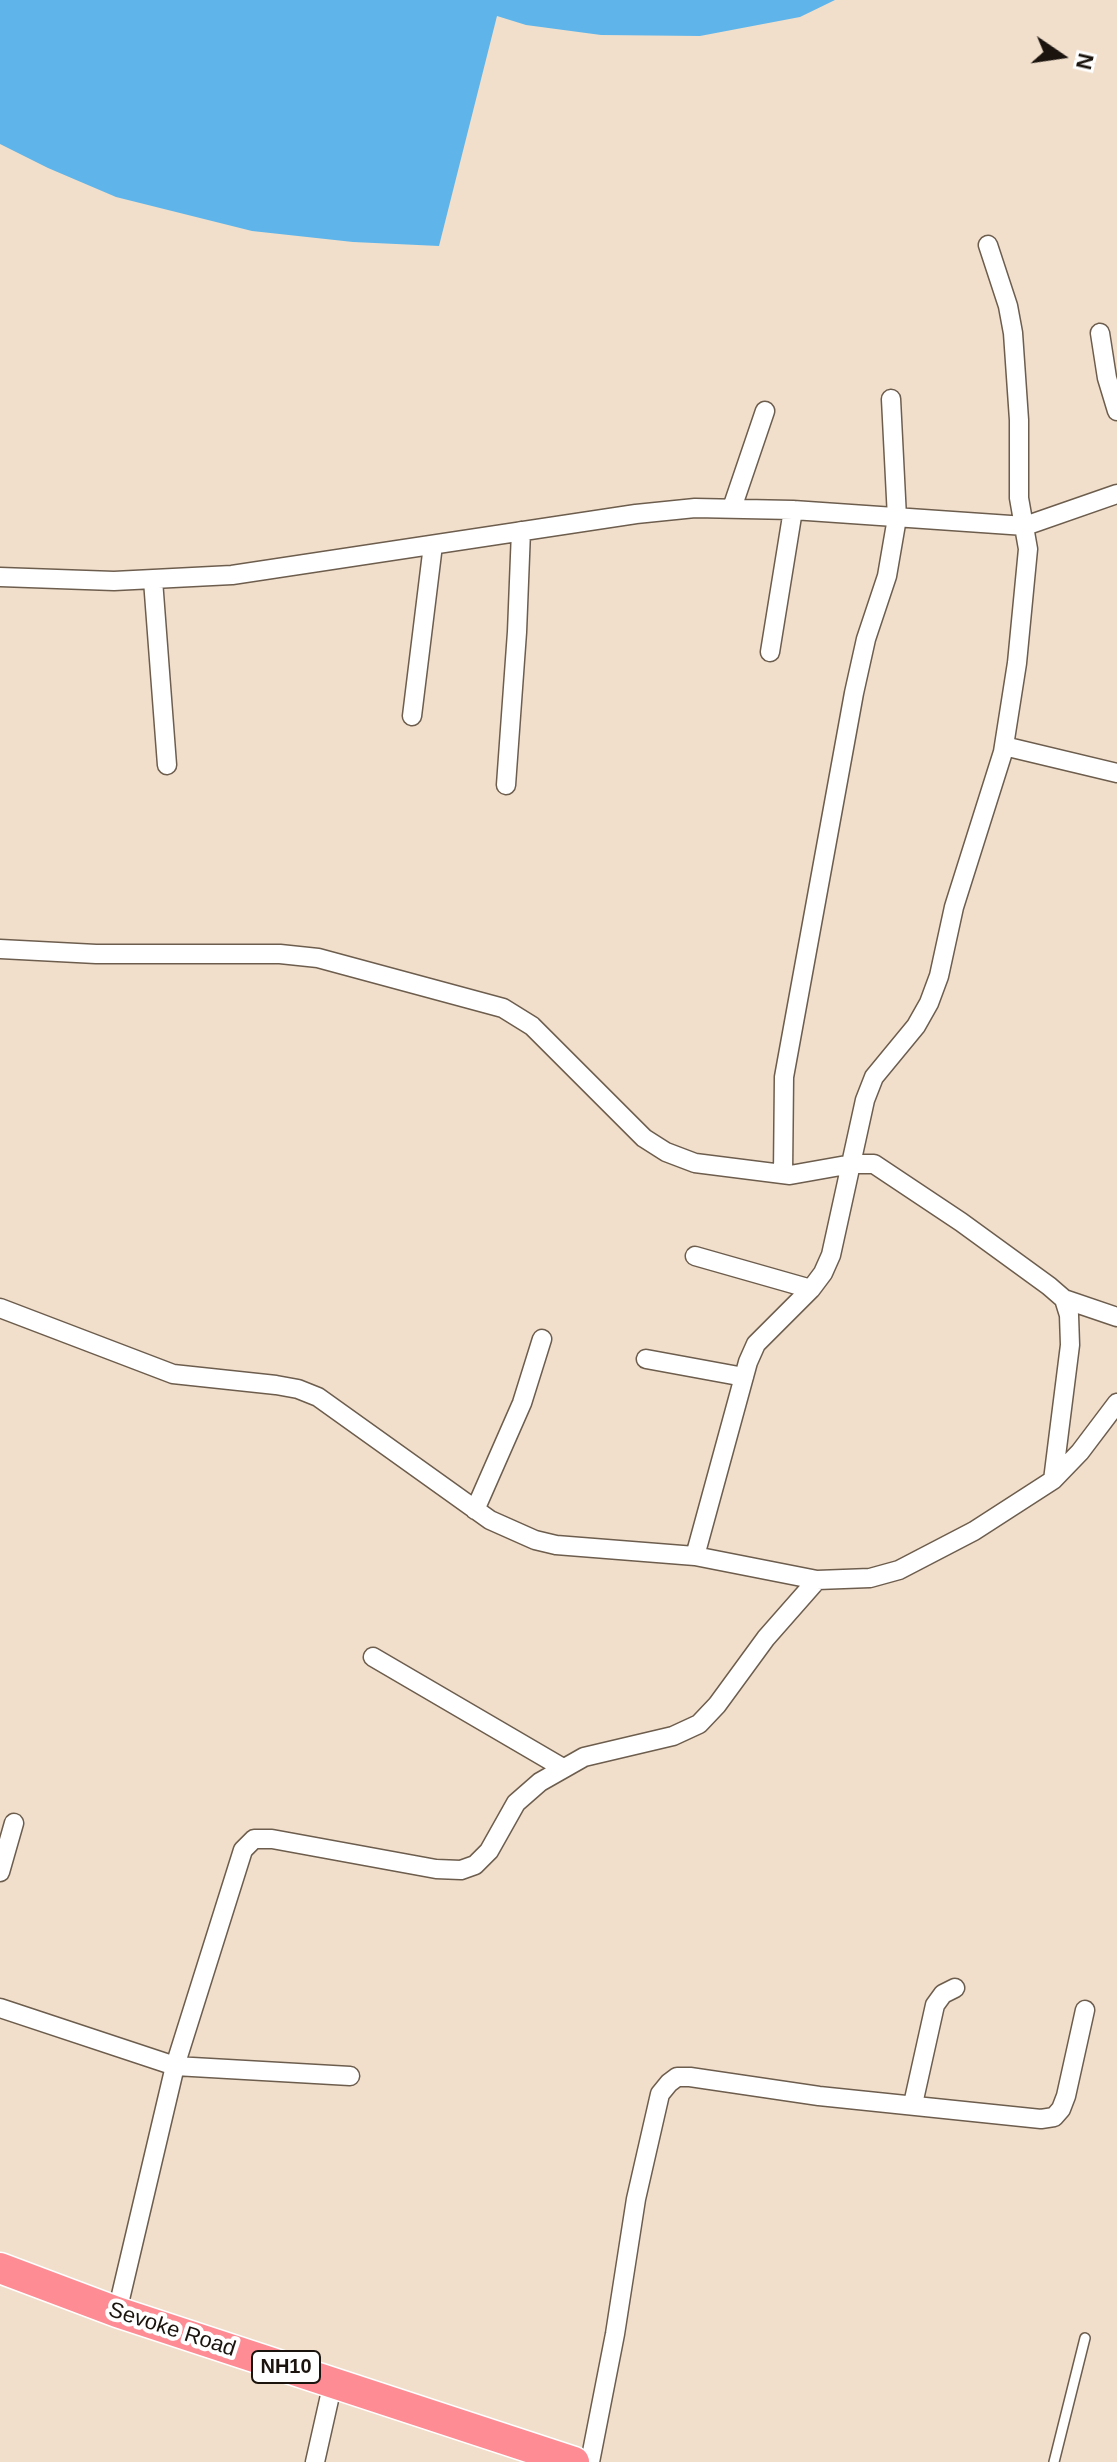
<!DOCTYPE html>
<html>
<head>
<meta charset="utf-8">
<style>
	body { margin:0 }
	#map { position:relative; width:1117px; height:2462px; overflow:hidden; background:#f1dfcc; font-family:Helvetica,sans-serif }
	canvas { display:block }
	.north { position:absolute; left:1021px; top:16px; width:80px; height:80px; -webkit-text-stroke:6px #fff; paint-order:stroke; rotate:103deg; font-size:22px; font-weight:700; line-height:32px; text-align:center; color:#1b140e }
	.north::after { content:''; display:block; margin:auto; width:28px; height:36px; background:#1b140e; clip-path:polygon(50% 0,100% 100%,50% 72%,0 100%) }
</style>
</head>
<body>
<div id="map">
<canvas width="1117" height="2462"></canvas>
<div class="north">N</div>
</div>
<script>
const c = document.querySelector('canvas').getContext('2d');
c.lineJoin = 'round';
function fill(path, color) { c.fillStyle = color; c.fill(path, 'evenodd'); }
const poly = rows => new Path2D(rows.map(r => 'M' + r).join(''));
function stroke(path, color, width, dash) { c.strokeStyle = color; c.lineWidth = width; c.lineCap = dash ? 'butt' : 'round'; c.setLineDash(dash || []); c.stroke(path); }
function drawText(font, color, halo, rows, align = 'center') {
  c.font = font + ' Helvetica,sans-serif'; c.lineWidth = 8; c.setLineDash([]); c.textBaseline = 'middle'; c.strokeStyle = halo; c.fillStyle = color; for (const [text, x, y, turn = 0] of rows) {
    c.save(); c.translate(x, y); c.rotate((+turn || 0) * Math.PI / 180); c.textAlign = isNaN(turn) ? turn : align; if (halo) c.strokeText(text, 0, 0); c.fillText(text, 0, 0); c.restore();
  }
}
const water = poly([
	[0,0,835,0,800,17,700,36,601,35,526,25,497,16,439,246,353,242,252,231,116,197,48,168,0,144]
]);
const service = poly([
	[1054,2462,1085,2338]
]);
const minor = poly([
	[1100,333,1107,378,1117,411],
	[732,508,765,411],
	[0,577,114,581,232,575,636,514,695,508,793,510,1025,526,1117,494],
	[153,580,167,765],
	[770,652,793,510],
	[412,716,433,545],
	[1004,746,1117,773],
	[506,785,517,632,521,531],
	[0,949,96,954,280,954,318,958,503,1008,532,1026,644,1138,666,1152,695,1163,790,1175,852,1164,874,1164,961,1222,1049,1286,1064,1299,1069,1315,1070,1345,1053,1480],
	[783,1174,784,1077,854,693,866,639,887,576,897,518,891,399],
	[695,1256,811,1289],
	[1064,1299,1117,1317],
	[0,1308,173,1374,276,1385,298,1389,318,1397,490,1520,535,1540,556,1545,695,1556,817,1580,870,1578,899,1570,974,1531,1053,1480,1080,1452,1117,1403],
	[646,1359,744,1377],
	[475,1510,522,1403,542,1339],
	[695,1556,748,1362,756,1344,811,1289,823,1273,831,1255,865,1100,874,1077,916,1026,929,1003,939,976,954,907,1003,752,1017,663,1028,549,1019,498,1019,420,1013,333,1008,306,988,245],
	[373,1657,563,1768],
	[0,1872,14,1823],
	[0,2008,175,2066,350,2076],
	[913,2104,935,2005,943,1994,955,1988],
	[117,2312,175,2066,243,1850,254,1839,272,1839,436,1869,461,1870,475,1865,489,1851,516,1803,540,1782,584,1757,673,1736,699,1724,717,1705,766,1638,817,1580],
	[315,2462,333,2382],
	[590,2462,615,2334,636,2199,660,2094,669,2083,677,2077,690,2077,819,2096,1041,2119,1054,2117,1061,2109,1066,2096,1085,2010]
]);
const trunk = poly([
	[0,2268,117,2312,574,2462]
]);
const shields = [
	[286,2367,68]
];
const shieldNames = [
	["NH10",286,2367]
];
const streetNames = [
	["Sevoke Road",172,2330,18]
];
fill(water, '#5fb5ea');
stroke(service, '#6d5d4d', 12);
stroke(minor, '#6d5d4d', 21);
stroke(trunk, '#fff', 33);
stroke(service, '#fff', 9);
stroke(minor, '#fff', 18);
stroke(trunk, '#fe8c94', 30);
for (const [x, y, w] of shields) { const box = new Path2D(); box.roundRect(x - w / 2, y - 16, w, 32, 6); c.fillStyle = '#fff'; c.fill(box); stroke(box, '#1b140e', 2); }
drawText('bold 20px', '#1b140e', null, shieldNames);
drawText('22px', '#1b140e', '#fff', streetNames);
</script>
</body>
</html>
